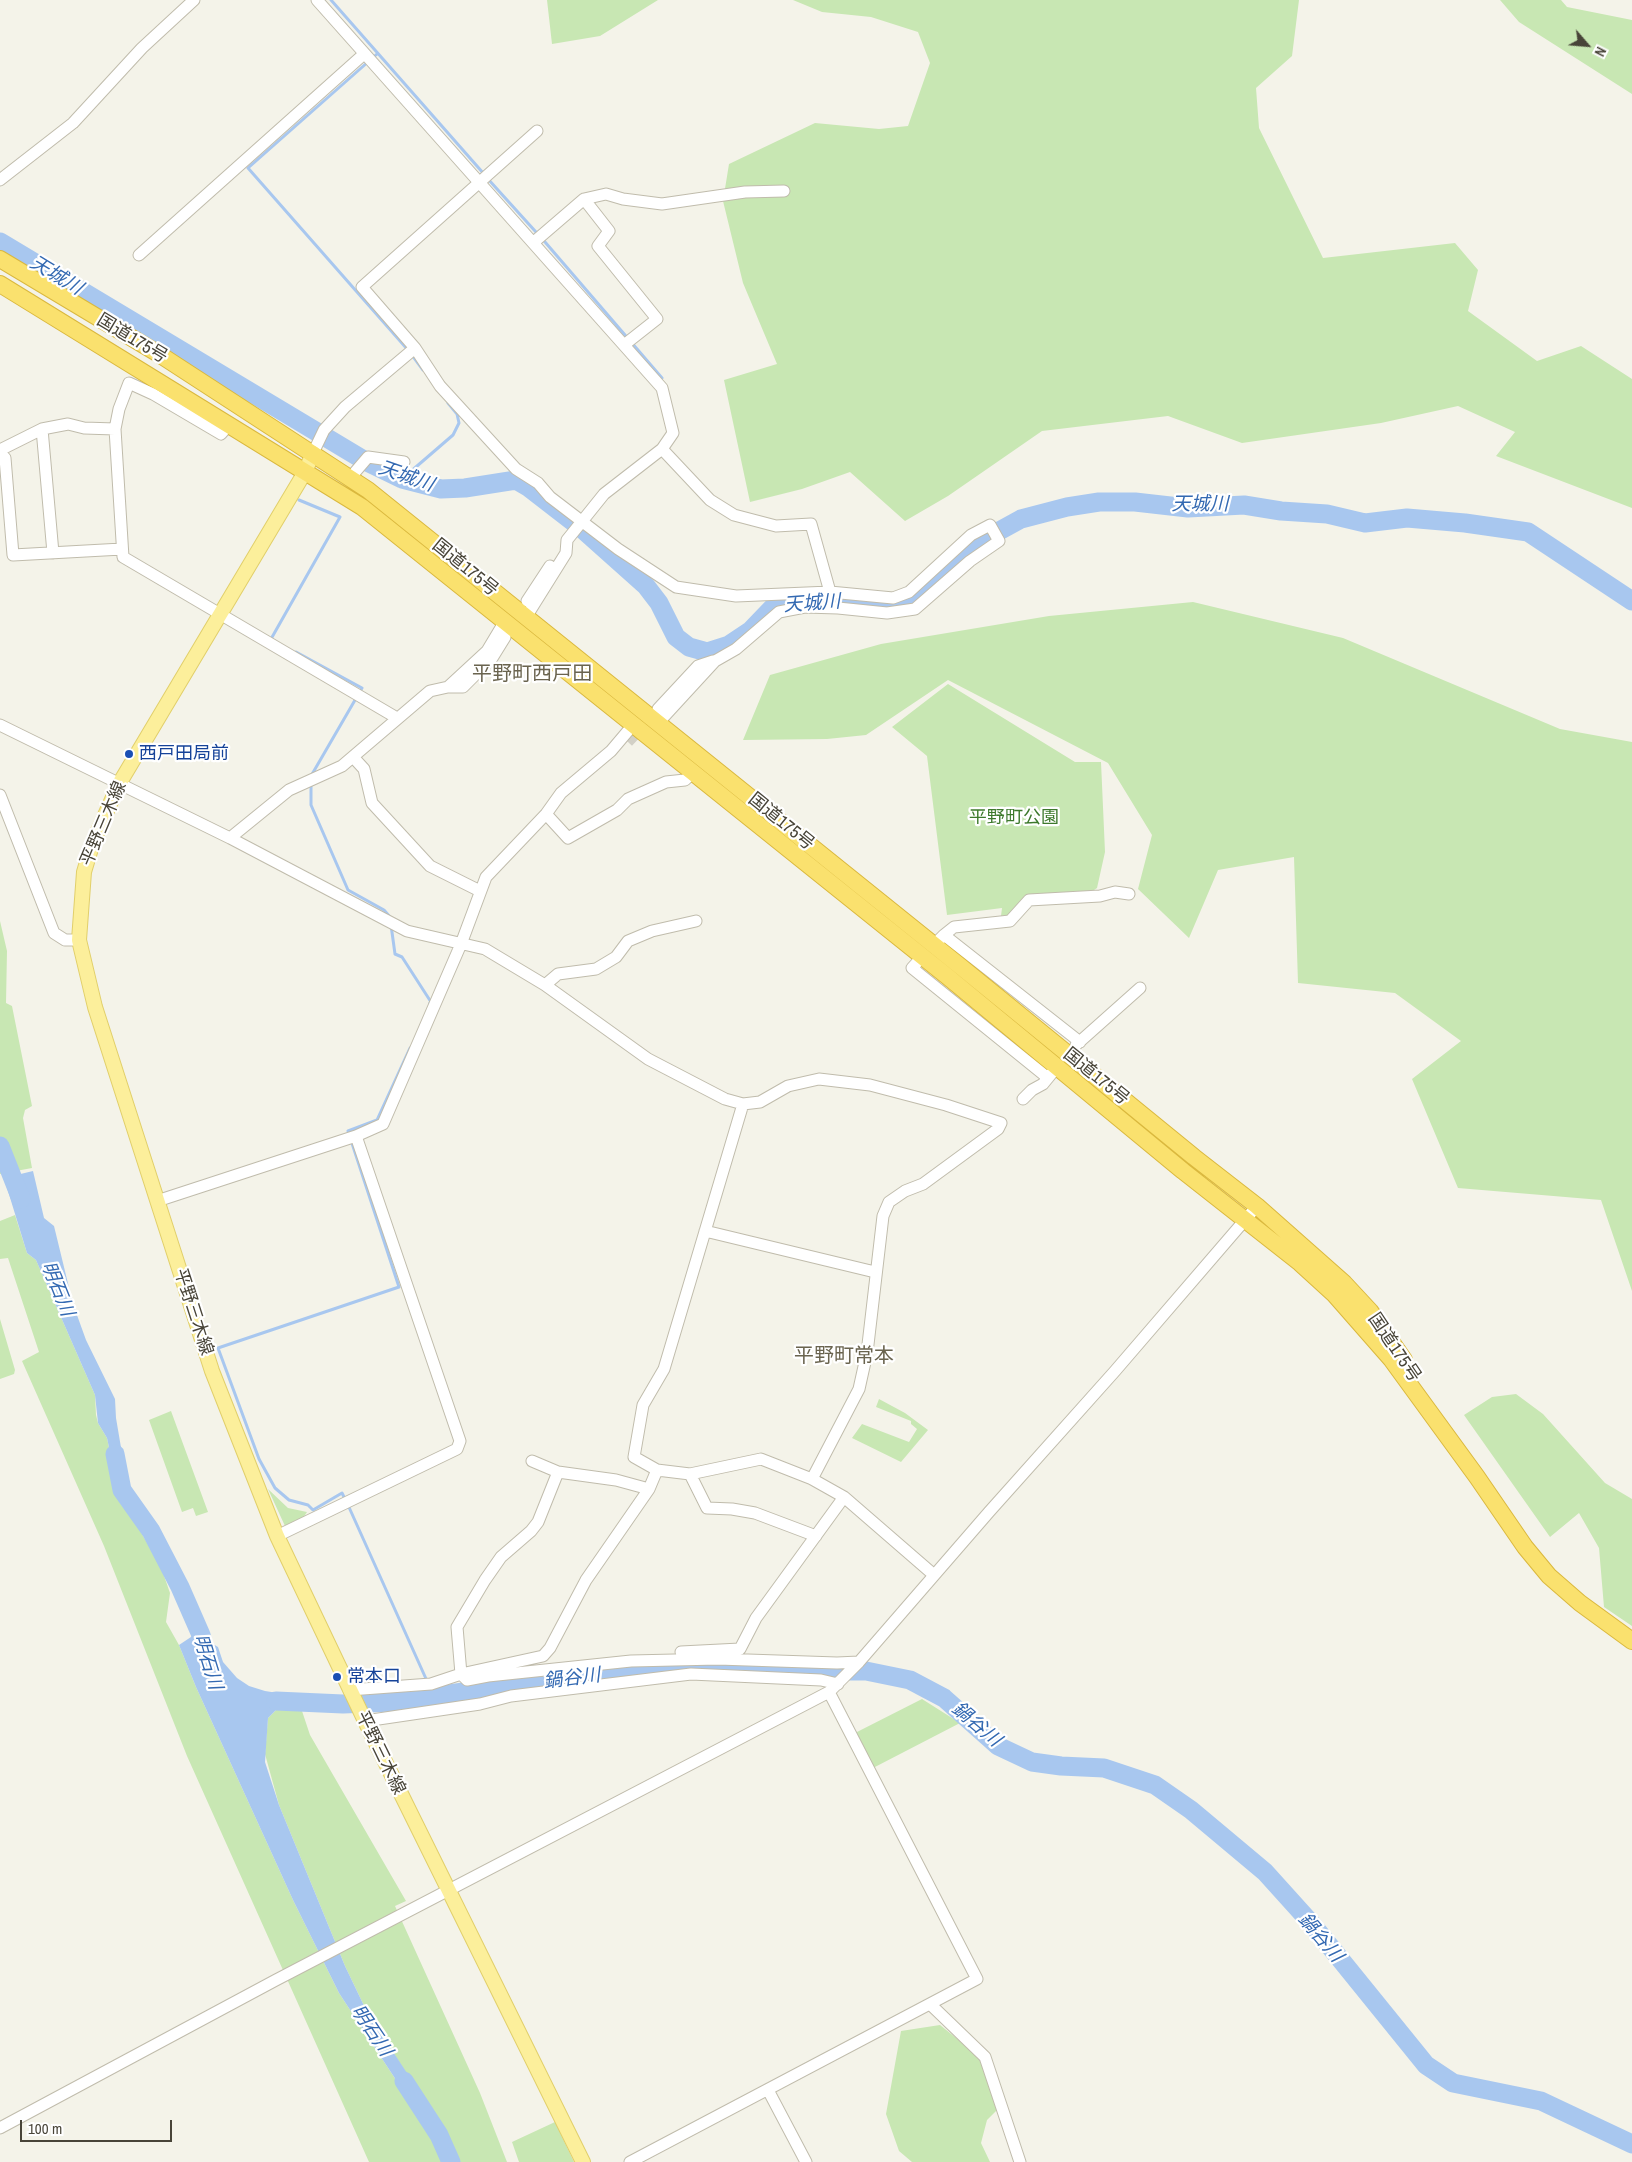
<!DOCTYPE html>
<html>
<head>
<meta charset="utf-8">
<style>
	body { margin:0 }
	#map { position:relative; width:1632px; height:2162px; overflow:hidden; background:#f4f3e9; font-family:"Archivo Narrow",sans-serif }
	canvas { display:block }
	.north { position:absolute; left:1562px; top:20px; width:50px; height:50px; -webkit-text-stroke:4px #fff; paint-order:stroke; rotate:117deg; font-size:14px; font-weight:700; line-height:20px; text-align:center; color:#484438 }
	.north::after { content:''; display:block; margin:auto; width:18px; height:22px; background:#484438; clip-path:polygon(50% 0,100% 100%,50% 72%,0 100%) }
	.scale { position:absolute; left:20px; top:2120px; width:152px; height:22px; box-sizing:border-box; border:2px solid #484438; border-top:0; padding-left:6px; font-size:15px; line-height:18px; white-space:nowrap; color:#484438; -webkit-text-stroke:4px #fff; paint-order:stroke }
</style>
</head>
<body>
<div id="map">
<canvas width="1632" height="2162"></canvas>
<div class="north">N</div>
<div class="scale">100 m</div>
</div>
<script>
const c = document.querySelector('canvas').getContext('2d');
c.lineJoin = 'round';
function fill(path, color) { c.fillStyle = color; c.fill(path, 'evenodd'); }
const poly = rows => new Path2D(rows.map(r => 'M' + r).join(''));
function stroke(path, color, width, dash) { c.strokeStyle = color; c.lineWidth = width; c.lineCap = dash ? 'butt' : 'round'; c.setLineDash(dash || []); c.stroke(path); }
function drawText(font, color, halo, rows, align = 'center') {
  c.font = font + ' "Archivo Narrow","Noto Sans JP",sans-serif'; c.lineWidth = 4.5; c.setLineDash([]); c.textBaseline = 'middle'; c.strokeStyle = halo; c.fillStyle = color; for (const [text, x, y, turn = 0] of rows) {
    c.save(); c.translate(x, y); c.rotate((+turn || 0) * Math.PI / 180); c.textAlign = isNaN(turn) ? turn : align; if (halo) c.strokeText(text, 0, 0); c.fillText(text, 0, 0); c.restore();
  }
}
const green = poly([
	[547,0,658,0,600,36,552,44],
	[793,0,1299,0,1292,56,1256,88,1259,128,1323,258,1455,243,1478,270,1468,311,1537,361,1581,346,1632,379,1632,508,1496,456,1515,432,1458,406,1381,423,1242,443,1168,416,1042,431,948,496,905,521,850,472,802,489,750,502,724,380,777,364,743,283,723,201,729,164,815,123,879,129,908,126,930,63,918,32,871,17,822,12],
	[1500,0,1561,0,1567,7,1632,20,1632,94,1519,22],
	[1193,602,1343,638,1560,729,1632,742,1632,1291,1601,1200,1458,1188,1412,1079,1461,1041,1395,993,1298,983,1294,857,1218,870,1189,938,1138,889,1152,835,1108,763,948,680,866,735,827,739,743,740,770,675,881,644,1049,616],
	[948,684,1075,762,1101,762,1105,852,1097,888,1091,892,1026,896,1009,915,1001,916,1002,908,947,915,927,756,892,727],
	[0,921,7,951,6,1003,12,1006,32,1106,25,1110,23,1118,32,1168,0,1174],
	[15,1215,27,1253,36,1260,95,1395,96,1415,98,1423,107,1438,112,1462,118,1479,120,1503,135,1522,161,1567,170,1593,166,1622,179,1645,196,1687,293,1900,339,1993,396,2080,415,2101,423,2099,367,2012,345,1966,279,1805,265,1754,268,1718,278,1708,301,1708,310,1735,406,1901,395,1906,480,2093,507,2162,369,2162,187,1756,104,1546,22,1361,39,1352,8,1258,0,1259,0,1221],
	[0,1319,15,1370,14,1374,0,1379],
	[1516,1394,1543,1414,1605,1483,1632,1499,1632,1626,1604,1607,1599,1548,1579,1513,1550,1537,1464,1415,1492,1397],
	[879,1399,905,1413,928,1430,901,1462,852,1438,862,1424,909,1442,917,1429,911,1424,911,1421,876,1407],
	[171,1411,208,1512,196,1516,193,1508,182,1512,149,1420],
	[268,1489,288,1508,307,1512,303,1518,285,1526],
	[922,1699,960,1723,873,1768,855,1733],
	[940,2025,971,2050,982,2062,997,2110,987,2120,981,2143,990,2162,912,2162,899,2151,886,2114,901,2031],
	[555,2122,574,2162,519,2162,512,2142]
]);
const water = poly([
	[33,1171,44,1218,54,1226,73,1304,86,1340,115,1399,116,1418,126,1477,118,1479,112,1462,107,1438,98,1423,95,1395,36,1260,27,1253,4,1178],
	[200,1623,203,1624,213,1644,218,1647,223,1662,237,1678,249,1686,265,1691,303,1697,301,1708,278,1708,268,1718,265,1762,279,1805,345,1966,367,2012,424,2099,415,2102,396,2080,339,1993,293,1900,196,1687,179,1645,191,1637,194,1628]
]);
const stream = poly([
	[331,0,484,174],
	[377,54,248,168,408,350],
	[488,179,545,242,662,378],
	[412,355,423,370],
	[402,479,453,435,459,423,457,414,448,403],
	[271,639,340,517,299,500],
	[296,652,362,688,311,776],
	[311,782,311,805,348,890,384,910,390,917],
	[391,925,395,954,402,957,431,1002,430,1003],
	[345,1499,342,1493,313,1510,308,1505,289,1500,275,1488,259,1459,218,1348,399,1287,348,1131,377,1120,410,1048],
	[348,1505,427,1681],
	[430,1687,434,1696]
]);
const river = poly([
	[0,242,367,462,402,479,441,489,465,488,516,480,528,487,581,528,646,586,659,603,676,637,689,647,707,652,729,645,750,631,775,605,835,600,895,605,912,601,961,557,990,536,1021,519,1067,507,1099,502,1135,502,1188,508,1244,505,1281,511,1327,514,1365,523,1407,518,1465,523,1528,532,1632,601],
	[0,1146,21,1199],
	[115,1454,122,1490,151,1531,180,1587,201,1635,205,1650],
	[276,1701,343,1704,394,1702,505,1686,642,1670,717,1667,809,1671,866,1671,910,1680,944,1698,998,1746,1032,1762,1061,1766,1104,1768,1155,1785,1191,1810,1265,1872,1311,1923,1426,2065,1453,2083,1541,2101,1632,2144],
	[404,2081,439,2135,451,2162]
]);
const minorTunnel = poly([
	[628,742,644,725]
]);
const minor = poly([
	[317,0,662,388,673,433,662,449,604,494,567,540,566,553,526,617],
	[0,180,73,123,142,48,194,0],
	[584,199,609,231,598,246,657,319,624,345],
	[534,242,584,199,606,194,623,199,662,204,745,192,784,191],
	[139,255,364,54],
	[415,348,440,386,516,469,538,483,550,497,618,549,676,587,736,596,830,592,893,598,909,592,971,535,990,525,999,541,970,561,915,609,887,613,838,608,805,607,779,612,736,649,715,661,658,723],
	[228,426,221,434,153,394,129,383,119,409,115,429,123,557,397,718],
	[42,429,53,553],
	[662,449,710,500,734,515,776,526,811,524,830,592],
	[0,450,42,429,68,424,84,428,115,429],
	[0,453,5,458,13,555,122,549],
	[313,453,324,430,345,407,415,348,362,287,537,131],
	[350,478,368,457,404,462],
	[527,601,550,566],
	[448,687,463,687,492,658,505,637],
	[658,709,698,666,713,661],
	[0,725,230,838,407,931,485,949,545,985,648,1059,725,1099,743,1104,760,1102,788,1086,819,1079,870,1085,946,1105,1001,1123,998,1129,923,1184,905,1191,889,1202,883,1216,867,1353,859,1389,812,1479],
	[353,757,364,769,372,803,430,866,480,891],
	[0,795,54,933,65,940,79,940],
	[546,814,568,838,617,810,628,799,666,782,685,780,692,773],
	[230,838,289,790,342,766,430,691,448,687,487,651,505,621],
	[944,935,954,927,1010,921,1029,900,1100,896,1115,892,1129,894],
	[939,940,944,935,1080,1042],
	[922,957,912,968,1048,1078],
	[545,985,558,974,596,969,616,957,628,941,652,931,696,921],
	[1076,1045,1140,988],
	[1023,1099,1032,1090,1043,1084,1052,1073],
	[743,1104,664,1369,643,1405,634,1457,657,1470,690,1474,761,1459,812,1479,844,1497,934,1575],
	[157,1201,356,1136,383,1124,461,944,486,877,546,814,561,793,611,751,633,725],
	[705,1231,875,1272],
	[532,1461,558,1472,616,1480,649,1489],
	[558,1472,538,1522,531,1531,501,1557,485,1580,457,1627,461,1674,467,1680,488,1676,631,1661,718,1659,837,1663,859,1662],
	[690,1474,707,1508,732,1509,755,1513,816,1536],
	[277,1536,457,1449,460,1441,356,1136],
	[681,1652,740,1649,756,1618,844,1497],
	[349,1690,431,1684,461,1674,543,1656,550,1648,586,1580,649,1489,657,1470],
	[365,1721,480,1704,511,1696,691,1674,821,1680,838,1684],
	[930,2004,985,2057,1020,2162],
	[768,2090,806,2162],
	[0,2128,276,1980,829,1692,859,1662,989,1512,1115,1371,1257,1206],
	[630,2162,977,1979,829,1692]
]);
const major = poly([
	[313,453,305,472,119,784,93,842,84,872,79,940,95,1007,212,1371,277,1536,365,1721,583,2162]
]);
const highway = poly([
	[0,259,162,356,368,490,960,966,1194,1157,1257,1206,1344,1283,1370,1311,1404,1360],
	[0,284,362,507,948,977,1183,1171,1300,1263,1334,1294,1391,1359,1477,1477,1525,1547,1549,1576,1580,1603,1632,1641]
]);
const markers = [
	[129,754,5,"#1a4fb4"],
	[337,1677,5,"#1a4fb4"]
];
const streetNames = [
	["国道175号",132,339,31],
	["国道175号",465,568,39],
	["国道175号",781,822,39],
	["平野三木線",104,824,-67],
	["国道175号",1096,1077,39],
	["平野三木線",193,1312,72],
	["国道175号",1394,1348,56],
	["平野三木線",380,1753,64]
];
const transitNames = [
	["西戸田局前",139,754],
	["常本口",347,1677]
];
const parkNames = [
	["平野町公園",1014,818]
];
const waterNames = [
	["天城川",56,276,31],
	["天城川",406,477,19],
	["天城川",1200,505],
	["天城川",812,604,-4],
	["明石川",57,1289,68],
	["明石川",207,1662,73],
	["鍋谷川",572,1679,-7],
	["鍋谷川",976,1725,40],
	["鍋谷川",1320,1938,50],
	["明石川",371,2031,56]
];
const quarterNames = [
	["平野町西戸田",532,675],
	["平野町常本",844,1357]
];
fill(green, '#c8e7b3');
fill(water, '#a8c7ef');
stroke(stream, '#a8c7ef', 3);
stroke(river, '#a8c7ef', 19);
stroke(minorTunnel, '#d2d0c6', 11, [11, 5.5]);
stroke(minor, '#c0bcac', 13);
stroke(major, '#e1cf6a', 16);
stroke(highway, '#dab83e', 18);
stroke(minor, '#fff', 11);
stroke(major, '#fcef9b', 14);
stroke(highway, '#fae16e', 16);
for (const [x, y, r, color] of markers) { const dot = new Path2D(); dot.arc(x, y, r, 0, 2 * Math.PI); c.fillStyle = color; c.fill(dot); stroke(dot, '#fff', 2); }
drawText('18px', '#484438', '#fff', streetNames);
drawText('18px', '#164399', '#fff', transitNames, 'left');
drawText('18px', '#3d792c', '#fff', parkNames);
drawText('italic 19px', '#3369b2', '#fff', waterNames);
drawText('20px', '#6a644f', '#fff', quarterNames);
</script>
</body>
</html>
